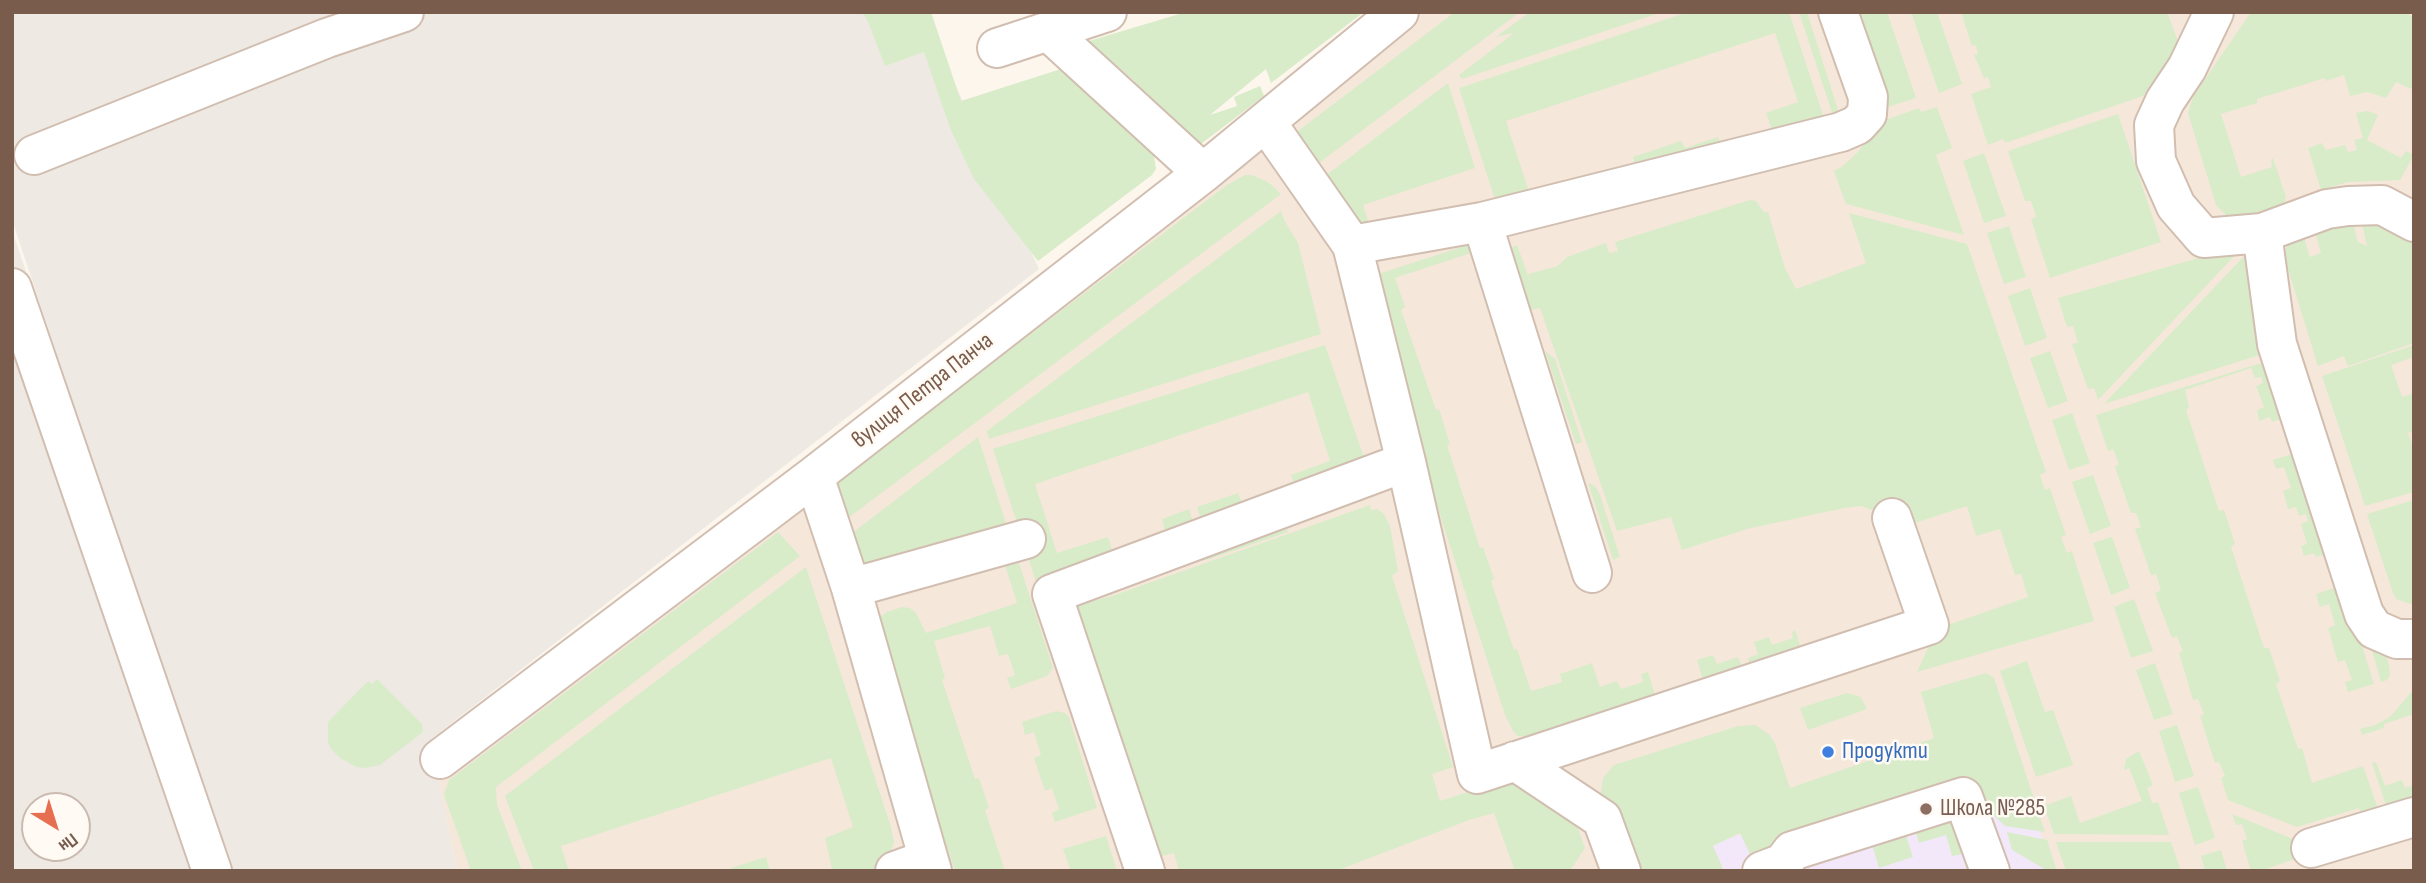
<!DOCTYPE html>
<html>
<head>
<meta charset="utf-8">
<style>
	body { margin:0 }
	#map { position:relative; width:2426px; height:883px; overflow:hidden; background:#fdf6ec; font-family:"Sofia Sans Condensed",sans-serif }
	canvas { display:block }
	.frame { position:absolute; inset:0; border:14px solid #7a5c4d; pointer-events:none }
	.north { position:absolute; left:21px; top:792px; width:70px; height:70px; box-sizing:border-box; background:#fffaf3; border:2px solid #cabbb1; border-radius:50%; rotate:142deg; font-size:19px; font-weight:700; line-height:28px; text-align:center; color:#7a5c4d }
	.north::after { content:''; display:block; margin:auto; width:24px; height:32px; background:#e76f51; clip-path:polygon(50% 0,100% 100%,50% 72%,0 100%) }
</style>
</head>
<body>
<div id="map">
<canvas width="2426" height="883"></canvas>
<div class="frame"></div>
<div class="north">Пн</div>
</div>
<script>
const c = document.querySelector('canvas').getContext('2d');
c.lineJoin = 'round';
function fill(path, color) { c.fillStyle = color; c.fill(path, 'evenodd'); }
const poly = rows => new Path2D(rows.map(r => 'M' + r).join(''));
function stroke(path, color, width, dash) { c.strokeStyle = color; c.lineWidth = width; c.lineCap = dash ? 'butt' : 'round'; c.setLineDash(dash || []); c.stroke(path); }
function drawText(font, color, halo, rows, align = 'center') {
  c.font = font + ' "Sofia Sans Condensed",sans-serif'; c.lineWidth = 5; c.setLineDash([]); c.textBaseline = 'middle'; c.strokeStyle = halo; c.fillStyle = color; for (const [text, x, y, turn = 0] of rows) {
    c.save(); c.translate(x, y); c.rotate((+turn || 0) * Math.PI / 180); c.textAlign = isNaN(turn) ? turn : align; if (halo) c.strokeText(text, 0, 0); c.fillText(text, 0, 0); c.restore();
  }
}
const residential = poly([
	[1424,12,2414,12,2414,871,457,871,437,771]
]);
const industrial = poly([
	[12,12,922,12,1039,269,431,739,457,871,12,871,12,231,105,498,12,220],
	[35,806,77,806,77,848,35,848]
]);
const education = poly([
	[2013,747,2053,871,1627,871]
]);
const green = poly([
	[861,12,931,12,961,101,1064,68,1153,150,1156,169,1152,175,1038,261,974,179,950,128,924,52,885,66,867,19],
	[1186,12,1364,12,1271,83,1266,69,1210,115,1237,106,1234,97,1260,86,1264,96,1197,147,1189,147,1174,143,1159,132,1139,105,1134,81,1089,41],
	[1455,12,1520,12,1303,175,1294,134],
	[1530,12,1662,12,1462,79,1459,75,1514,33,1496,37],
	[1688,12,1789,12,1828,130,1772,130,1766,113,1798,102,1775,33,1506,121,1529,192,1563,180,1566,188,1498,209,1459,88],
	[1799,12,1807,12,1838,110,1838,131],
	[1833,12,1887,12,1916,98,1865,114],
	[1911,12,1937,12,1962,84,1939,93],
	[1961,12,2167,12,2179,44,2143,96,2005,143,2003,139,1988,145,1971,94,1991,87,1988,77,1984,78,1974,55,1978,54,1976,45,1972,46],
	[2251,12,2405,12,2414,18,2414,86,2411,89,2396,82,2386,98,2367,92,2350,96,2344,75,2326,81,2325,78,2257,99,2257,103,2221,114,2241,177,2272,167,2271,160,2273,158,2286,197,2284,204,2281,206,2235,218,2227,216,2216,205,2188,113,2193,97],
	[1448,83,1475,168,1363,205,1374,239,1312,186],
	[1937,107,1952,148,1936,155,1964,235,1846,204,1834,171,1843,166,1860,150,1865,140,1868,126,1919,108,1921,112],
	[2368,111,2378,115,2367,140,2401,158,2406,151,2414,155,2400,180,2348,182,2321,190,2308,148,2322,143,2326,150,2345,145,2348,152,2357,150,2354,140,2363,138,2356,113],
	[2118,114,2161,242,2050,278,2031,219,2036,217,2031,201,2025,201,2008,151],
	[1718,137,1727,165,1639,179,1633,157,1681,141,1685,148],
	[1984,153,2006,216,1984,223,1963,161],
	[1245,175,1252,175,1268,182,1281,194,836,527,835,493,838,480,1227,185],
	[1750,200,1756,201,1764,212,1768,212,1785,268,1796,289,1866,263,1849,213,1967,244,2046,472,2040,475,2045,490,2050,488,2066,535,2061,537,2067,553,2072,551,2094,621,1917,672,1928,648,1948,625,2028,597,2021,574,2015,575,2000,529,1976,536,1967,506,1912,524,1861,506,1844,508,1747,529,1682,550,1671,517,1617,531,1540,308,1531,310,1508,249,1517,245,1532,286,1528,274,1558,266,1567,257,1606,243,1609,253,1618,251,1615,242],
	[1281,211,1284,220,1298,243,1321,334,989,439,987,431],
	[2351,215,2358,242,2367,246,2360,215,2414,242,2414,343,2348,366,2344,356,2318,366,2284,256,2287,245,2302,232,2310,257,2321,253,2314,228],
	[2009,226,2026,277,2004,284,1987,233],
	[1480,241,1486,248,1395,278,1405,307,1401,310,1436,410,1439,409,1450,444,1447,445,1480,548,1483,547,1494,579,1491,581,1514,650,1517,649,1531,691,1562,682,1560,674,1592,663,1600,687,1617,681,1621,689,1643,682,1641,674,1648,672,1657,701,1532,737,1518,736,1513,731,1505,715,1366,287,1372,276],
	[2230,249,2240,250,2098,400,2094,388,2088,389,2072,344,2078,343,2073,326,2067,327,2058,298],
	[2247,253,2262,280,2251,298,2269,352,2104,404],
	[2030,288,2047,338,2025,346,2008,296],
	[1325,345,1370,475,1303,505,1291,475,1330,461,1308,392,1035,484,1057,553,1108,537,1119,572,1041,597,993,449],
	[2414,345,2414,357,2391,365,2402,397,2414,393,2414,431,2408,433,2414,449,2414,492,2365,506,2322,376],
	[1545,351,1555,359,1582,442,1576,444],
	[2050,351,2068,401,2048,408,2030,358],
	[2261,363,2263,368,2273,365,2289,416,2272,422,2270,417,2259,421,2257,410,2264,407,2256,386,2263,383,2261,377,2255,378,2251,368,2185,390,2189,407,2186,410,2219,511,2224,510,2235,544,2231,547,2264,648,2269,648,2280,681,2276,684,2298,749,2302,748,2312,783,2363,766,2383,823,2368,829,2359,808,2297,827,2228,800,2221,778,2225,776,2219,762,2215,763,2200,716,2204,714,2198,699,2193,700,2179,653,2183,651,2177,636,2172,638,2155,593,2161,590,2156,574,2151,575,2135,529,2141,527,2136,513,2131,513,2115,467,2119,464,2113,449,2108,451,2096,415],
	[2072,413,2090,463,2069,470,2052,420],
	[978,437,1053,668,1047,676,1011,689,1007,678,1015,675,1008,654,999,656,990,626,934,641,945,678,942,680,975,779,979,778,989,808,985,810,1005,871,955,871,874,626,876,620,887,612,902,607,910,608,916,613,926,633,1017,603,997,540,880,581,839,543],
	[2298,452,2331,552,2316,557,2314,553,2304,556,2301,546,2307,544,2301,524,2308,521,2306,514,2299,516,2296,507,2288,509,2283,491,2291,488,2284,467,2276,469,2273,460],
	[2093,475,2111,526,2090,534,2072,482],
	[1588,483,1595,486,1600,495,1620,557,1613,560],
	[1238,493,1245,510,1208,541,1197,507],
	[2414,500,2414,605,2396,599,2393,593,2367,514],
	[1370,505,1371,510,1377,509,1384,514,1390,526,1398,571,1392,576,1453,767,1432,774,1440,801,1526,773,1564,791,1585,848,1570,871,1515,871,1494,813,1469,820,1336,871,1179,871,1174,853,1162,856,1159,847,1153,849,1074,606,1112,596],
	[1189,509,1200,544,1168,543,1162,519],
	[1286,526,1288,532,1210,559,1188,563],
	[778,532,800,556,496,787,497,805,522,871,471,871,444,795,449,780],
	[2112,537,2130,588,2111,595,2093,543],
	[806,567,891,827,894,843,887,860,870,871,832,869,825,838,853,827,831,758,561,846,569,871,534,871,505,796],
	[2353,584,2371,606,2389,665,2390,675,2387,680,2381,682],
	[2343,585,2374,684,2348,692,2345,682,2352,680,2345,660,2338,662,2328,628,2335,625,2329,604,2320,607,2316,594],
	[2134,599,2153,651,2131,658,2114,607],
	[1795,630,1805,660,1704,683,1697,660,1713,655,1717,664,1738,657,1742,667,1749,665,1748,658,1758,654,1754,642,1769,637,1772,645,1793,638,1792,632],
	[2027,661,2045,712,2053,710,2073,765,2036,777,2000,671],
	[2155,663,2173,714,2154,720,2136,670],
	[1986,673,1994,678,2045,832,2005,826,1982,804,1755,865,1740,833,1713,846,1724,871,1626,871,1601,793,1603,778,1614,765,1738,726,1755,725,1769,734,1775,743,1790,788,1934,738,1921,692],
	[377,679,422,724,423,732,380,765,365,768,356,767,340,758,332,750,328,743,328,722,368,681,372,684],
	[2414,689,2414,714,2384,724,2384,728,2362,735,2360,729,2375,725,2390,717],
	[1847,693,1861,697,1867,709,1808,730,1800,708],
	[1056,711,1065,713,1069,717,1097,808,1055,822,1052,813,1059,809,1052,788,1045,791,1034,758,1041,755,1034,732,1025,735,1022,722],
	[2177,725,2194,776,2175,782,2159,731],
	[2139,751,2153,785,2147,788,2152,803,2158,802,2169,835,2054,834,2044,806,2071,796,2080,823,2142,801,2129,768,2124,770,2126,759],
	[2376,762,2385,786,2402,780,2405,788,2414,785,2414,813,2391,820,2372,763],
	[2198,787,2215,838,2195,845,2179,793],
	[2232,814,2303,843,2306,855,2261,871,2251,871,2242,841,2247,839,2242,824,2236,825],
	[1945,822,1953,823,1992,871,1967,871,1962,854,1952,856,1946,835,1919,843,1915,829],
	[2007,832,2047,840,2057,871,2048,871,2012,850],
	[1905,833,1913,857,1879,868,1872,844],
	[1106,836,1117,871,1071,871,1063,849],
	[2056,842,2171,842,2181,871,2066,871],
	[2221,850,2227,871,2205,871,2201,856],
	[766,857,770,871,732,871,731,868]
]);
const minor = poly([
	[2214,12,2187,68,2165,101,2154,125,2156,161,2176,206,2204,238,2262,233,2327,209,2348,206,2382,205,2414,222],
	[1048,31,1203,173],
	[997,48,1107,12],
	[1266,122,1352,245,1406,462,1477,774,1929,625,1892,518],
	[34,155,327,38,404,12],
	[1482,222,1592,573],
	[2262,233,2277,344,2364,614,2374,629,2397,639,2414,639],
	[1352,245,1482,222,1841,132,1857,125,1867,114,1868,97,1838,12],
	[12,288,212,871],
	[814,476,851,588,932,871],
	[851,588,1026,539],
	[440,759,814,476,1203,173,1399,12],
	[1515,761,1602,819,1621,871],
	[2311,848,2414,817],
	[895,871,928,859],
	[1145,871,1052,594,1406,462],
	[1762,871,1783,863,1792,851,1963,797,1990,871]
]);
const markers = [
	[1828,752,7,"#3f7fe0"],
	[1926,809,7,"#8d6e63"]
];
const streetNames = [
	["вулиця Петра Панча",923,391,-38]
];
const shopNames = [
	["Продукти",1842,752]
];
const educationNames = [
	["Школа №285",1940,809]
];
fill(residential, '#f5e8da');
fill(industrial, '#efe9e4');
fill(education, '#f3e8fa');
fill(green, '#d8ecc9');
stroke(minor, '#d1beb0', 42);
stroke(minor, '#fff', 38);
for (const [x, y, r, color] of markers) { const dot = new Path2D(); dot.arc(x, y, r, 0, 2 * Math.PI); c.fillStyle = color; c.fill(dot); stroke(dot, '#fffaf3', 2.5); }
drawText('24px', '#7a5c4d', '#fffaf3', streetNames);
drawText('24px', '#366cbe', '#fffaf3', shopNames, 'left');
drawText('24px', '#785e54', '#fffaf3', educationNames, 'left');
</script>
</body>
</html>
